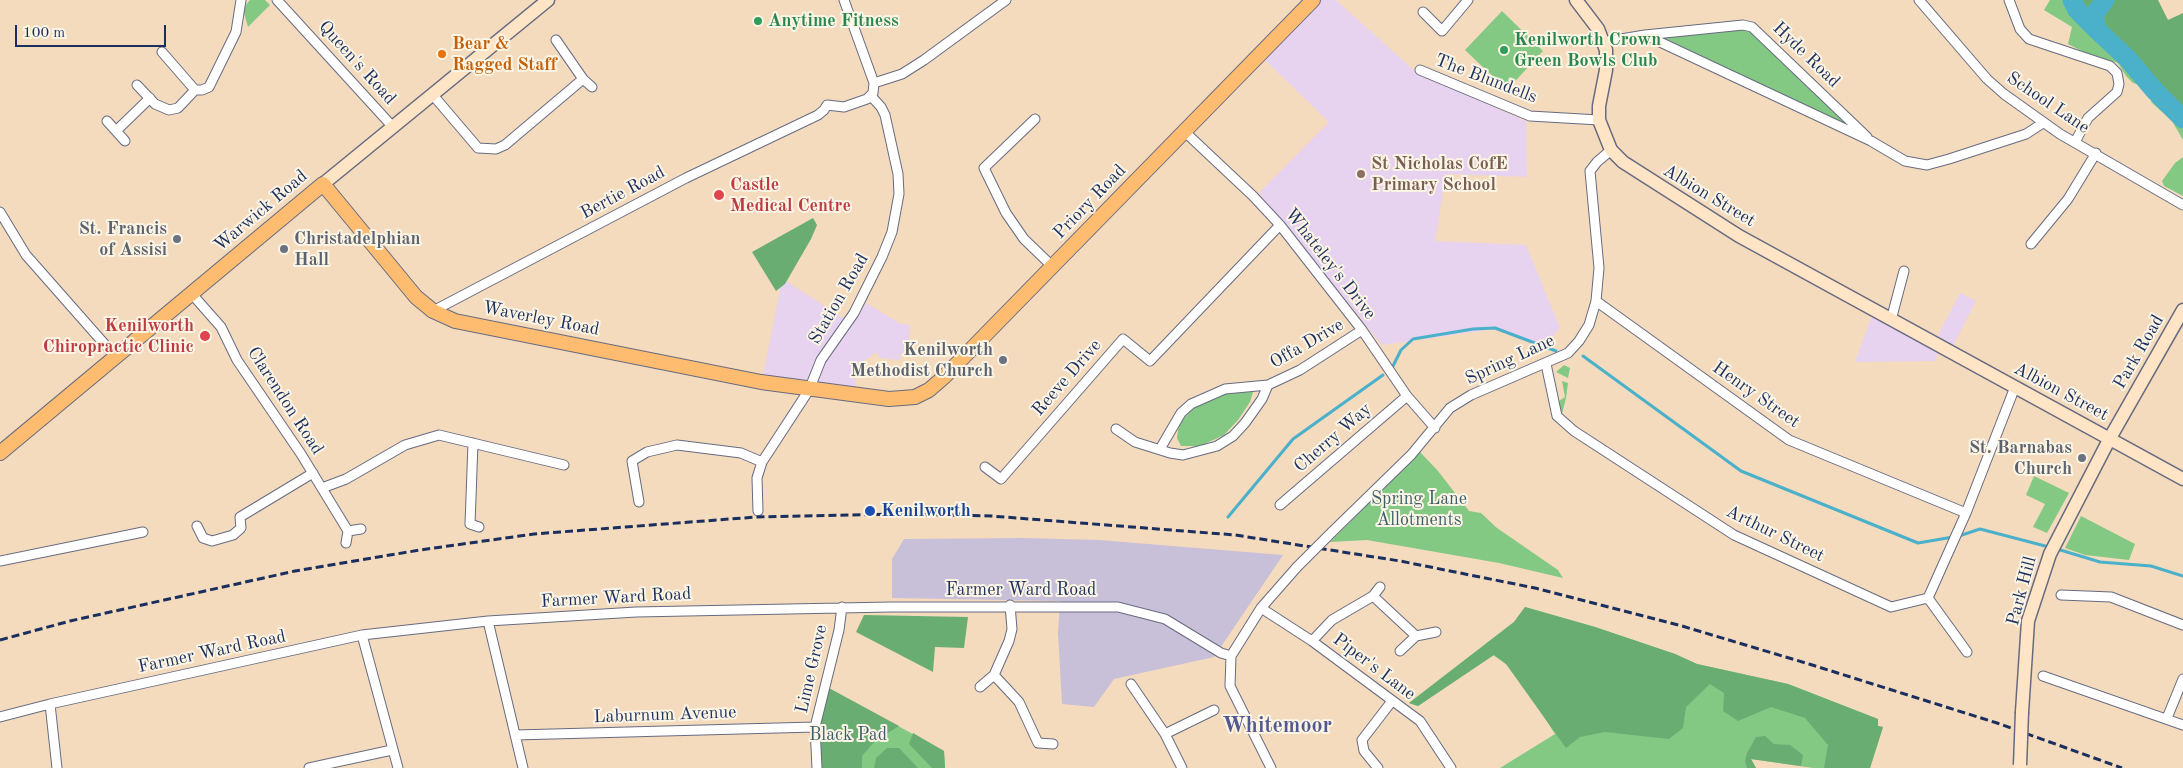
<!DOCTYPE html>
<html>
<head>
<meta charset="utf-8">
<style>
	body { margin:0 }
	#map { position:relative; width:2183px; height:768px; overflow:hidden; background:#f4dbbe; font-family:"Old Standard TT",serif }
	canvas { display:block }
	.scale { position:absolute; left:15px; top:25px; width:151px; height:22px; box-sizing:border-box; border:2px solid #1b2f5e; border-top:0; padding-left:6px; font-size:15px; line-height:18px; white-space:nowrap; color:#1b2f5e; -webkit-text-stroke:4px #fcf5e5; paint-order:stroke }
</style>
</head>
<body>
<div id="map">
<canvas width="2183" height="768"></canvas>
<div class="scale">100 m</div>
</div>
<script>
const c = document.querySelector('canvas').getContext('2d');
c.lineJoin = 'round';
function fill(path, color) { c.fillStyle = color; c.fill(path, 'evenodd'); }
const poly = rows => new Path2D(rows.map(r => 'M' + r).join(''));
function stroke(path, color, width, dash) { c.strokeStyle = color; c.lineWidth = width; c.lineCap = dash ? 'butt' : 'round'; c.setLineDash(dash || []); c.stroke(path); }
function drawText(font, color, halo, rows, align = 'center') {
  c.font = font + ' "Old Standard TT",serif'; c.lineWidth = 4; c.setLineDash([]); c.textBaseline = 'middle'; c.strokeStyle = halo; c.fillStyle = color; for (const [text, x, y, turn = 0] of rows) {
    c.save(); c.translate(x, y); c.rotate((+turn || 0) * Math.PI / 180); c.textAlign = isNaN(turn) ? turn : align; if (halo) c.strokeText(text, 0, 0); c.fillText(text, 0, 0); c.restore();
  }
}
const built = poly([
	[1322,0,1336,0,1418,74,1526,121,1527,177,1446,174,1435,241,1526,245,1560,328,1543,348,1495,329,1382,345,1259,193,1329,122,1263,58],
	[786,281,853,324,866,303,901,324,910,325,907,353,901,353,900,360,879,358,877,352,865,360,858,366,855,389,762,380,780,291,779,288],
	[1960,293,1976,301,1950,352,1941,347,1935,361,1855,362,1874,310,1934,343]
]);
const industrial = poly([
	[1024,538,1099,540,1283,555,1214,657,1114,679,1094,707,1062,704,1058,633,1060,601,892,598,892,559,904,539]
]);
const green = poly([
	[250,0,265,0,270,5,248,27,244,13,245,6],
	[2050,0,2064,0,2068,12,2128,59,2155,91,2183,119,2183,140,2172,121,2151,102,2152,100,2137,84,2133,83,2126,76,2118,63,2084,52,2068,44,2072,27,2044,10],
	[1502,11,1543,51,1507,90,1465,50],
	[1742,29,1754,34,1851,128,1660,36],
	[2183,157,2183,196,2164,186,2162,181,2175,163],
	[1564,365,1570,368,1568,378,1556,372],
	[1562,381,1568,383,1566,398,1562,414,1559,401,1565,397],
	[1239,392,1253,392,1250,402,1238,420,1224,435,1200,446,1181,446,1177,438,1179,423,1198,404,1224,394],
	[1420,452,1438,471,1469,511,1481,513,1497,528,1558,570,1563,578,1499,563,1367,540,1330,542],
	[2034,476,2069,493,2047,533,2033,527,2045,504,2026,495],
	[2081,516,2135,544,2129,560,2085,555,2065,548],
	[1525,607,1595,627,1675,654,1697,664,1788,684,1878,719,1878,726,1883,727,1870,768,1813,768,1751,759,1756,768,1500,768,1555,734,1512,668,1506,664,1493,655,1418,706,1409,703,1514,622],
	[825,686,944,751,945,768,817,768]
]);
const forest = poly([
	[2064,0,2158,0,2168,20,2183,13,2183,119,2117,48,2084,26,2068,12],
	[813,218,817,225,811,239,785,284,776,291,752,252],
	[1525,607,1595,627,1675,654,1697,664,1788,684,1878,719,1878,726,1883,727,1870,768,1824,768,1828,745,1805,718,1771,707,1738,721,1723,711,1724,693,1710,684,1686,707,1683,728,1669,739,1605,732,1580,737,1566,748,1506,664,1494,655,1418,706,1409,703,1514,622],
	[864,615,968,617,964,648,935,647,933,672,856,632],
	[825,686,899,726,875,741,862,756,862,768,817,768,815,727],
	[913,733,944,751,945,768,932,768,909,744],
	[1765,736,1774,744,1790,745,1803,755,1801,766,1751,759,1756,768,1747,768,1745,761,1747,753,1756,737],
	[887,748,899,748,918,768,874,768,876,758]
]);
const stream = poly([
	[1583,356,1741,471,1918,543,1953,537],
	[1393,366,1401,350,1413,339,1473,329,1495,328,1556,351],
	[1228,517,1293,439,1383,375],
	[1959,536,1980,529,2049,547],
	[2057,549,2100,562,2151,566,2183,576]
]);
const river = poly([
	[2072,0,2077,10,2097,30],
	[2105,0,2094,15,2097,30,2128,59,2155,91,2183,119]
]);
const street = poly([
	[277,0,392,126],
	[1919,0,1987,79,2004,94,2060,134,2183,205],
	[2009,0,2020,29,2029,39,2110,66,2117,73,2119,84,2117,92,2088,118,2075,142],
	[1423,12,1442,31,1468,0],
	[1645,35,1743,25,1752,27,1867,137],
	[556,40,583,79,592,87],
	[1603,42,1645,35,1871,141,1905,161,1927,165,1949,159,2026,134,2043,123],
	[162,52,195,90,202,90,209,87,236,32,241,0],
	[1420,70,1530,116,1599,120],
	[874,83,902,74,924,60,1006,0],
	[137,85,155,104,169,110,178,108,195,90],
	[432,94,478,148,496,149,505,145,583,79],
	[1035,119,984,168,1006,213,1024,239,1053,267],
	[107,121,125,141],
	[116,131,150,98],
	[1185,132,1253,196,1280,225,1362,330,1407,396,1435,428],
	[0,212,26,255,115,356],
	[2031,244,2068,199,2096,153],
	[191,293,221,327,237,360,301,454,348,531],
	[1596,301,1789,440,1966,513],
	[433,311,686,178,818,115,824,110,827,105,844,107,867,99,873,93,874,83,844,0],
	[1891,320,1904,271],
	[1546,364,1557,416,1574,431,1734,535,1891,607,1928,598,1967,652],
	[1116,429,1135,442,1170,453,1183,455,1217,446,1233,436,1245,423,1262,399,1268,385,1300,370,1362,330],
	[473,443,470,524,479,527],
	[1160,449,1181,413,1191,404,1225,389,1268,385],
	[985,467,1001,479,1123,339,1150,361,1280,225],
	[322,488,346,479,405,445,439,435,564,465],
	[639,502,632,461,647,452,677,445,741,453,762,462],
	[1280,505,1407,396],
	[758,511,757,478,762,462,809,390,821,360,854,313,882,257,892,232,899,194,898,174,885,115,881,107,871,96],
	[197,526,203,538,212,541,233,535,241,528,240,517,313,473],
	[1332,532,1411,455,1450,408,1471,395,1568,353,1579,341,1589,325,1596,301,1599,268,1590,171,1597,162,1611,150],
	[346,543,348,531,361,529],
	[0,561,143,532],
	[2061,595,2111,597,2183,625],
	[1373,596,1380,587],
	[1928,598,1966,513,2015,387],
	[1010,605,1012,629,1009,641,994,675,1019,702,1038,743,1053,744],
	[1261,608,1312,641,1420,721,1451,768],
	[488,621,523,768],
	[362,635,398,768],
	[1312,641,1332,620,1373,596,1416,636,1436,632],
	[1400,651,1416,636],
	[2043,676,2183,725],
	[1131,684,1165,734,1182,768],
	[980,687,994,675],
	[50,704,57,768],
	[0,717,50,704,362,635,488,621,636,612,891,607,1118,607,1165,619,1221,653,1231,656],
	[2167,718,2183,679],
	[1165,734,1214,710],
	[515,735,815,727],
	[309,768,392,750],
	[817,768,815,727,839,630,842,607],
	[1271,768,1230,686,1231,656,1261,608,1297,567],
	[1378,768,1364,751,1362,740,1392,701]
]);
const secondary = poly([
	[1576,0,1598,29,1606,50,1606,70,1599,106,1599,120,1611,150,1623,162,1739,236,2183,479],
	[323,184,548,0],
	[2022,712,2028,621,2050,554,2110,438,2183,310]
]);
const primary = poly([
	[0,453,323,184,416,297,433,311,455,321,761,382,889,399,915,397,929,390,944,377,1313,0]
]);
const rail = poly([
	[0,640,70,621,295,571,420,550,534,534,756,517,894,514,991,516,1235,535,1400,561,1535,588,1682,626,1809,664,1997,723,2122,768]
]);
const streetBridge = poly([
	[1297,567,1332,532]
]);
const secondaryBridge = poly([
	[2020,765,2022,712]
]);
const markers = [
	[758,21,5,"#2e9e5b"],
	[1504,50,5,"#2e9e5b"],
	[442,54,5,"#e8710a"],
	[1361,174,5,"#8d6e63"],
	[719,195,6,"#e0444e"],
	[177,239,5,"#6b7280"],
	[284,249,5,"#6b7280"],
	[205,336,6,"#e0444e"],
	[1003,360,5,"#6b7280"],
	[2082,458,5,"#6b7280"],
	[870,511,6,"#1a4fb4"]
];
const leisureNames = [
	["Anytime Fitness",768,21],
	["Kenilworth Crown",1514,40],
	["Green Bowls Club",1514,61]
];
const foodNames = [
	["Bear &",452,44],
	["Ragged Staff",452,65]
];
const streetNames = [
	["Hyde Road",1806,55,44],
	["Queen's Road",357,63,48],
	["The Blundells",1486,79,21],
	["School Lane",2048,103,34],
	["Bertie Road",623,193,-28],
	["Albion Street",1709,196,31],
	["Priory Road",1090,202,-46],
	["Warwick Road",261,211,-40],
	["Whateley's Drive",1330,264,52],
	["Station Road",839,299,-60],
	["Waverley Road",541,319,11],
	["Offa Drive",1307,344,-30],
	["Park Road",2139,352,-60],
	["Spring Lane",1510,360,-25],
	["Reeve Drive",1067,378,-49],
	["Albion Street",2061,392,28],
	["Henry Street",1756,395,35],
	["Clarendon Road",285,401,57],
	["Cherry Way",1333,438,-41],
	["Arthur Street",1775,534,26],
	["Farmer Ward Road",1021,590],
	["Park Hill",2022,591,-75],
	["Farmer Ward Road",616,598,-3],
	["Farmer Ward Road",212,652,-12],
	["Piper's Lane",1374,667,37],
	["Lime Grove",812,669,-77],
	["Laburnum Avenue",665,715,-2]
];
const educationNames = [
	["St Nicholas CofE",1371,164],
	["Primary School",1371,185]
];
const healthNames = [
	["Castle",730,185],
	["Medical Centre",730,206],
	["Kenilworth",194,326,"right"],
	["Chiropractic Clinic",194,347,"right"]
];
const worshipNames = [
	["St. Francis",167,229],
	["of Assisi",167,250],
	["Christadelphian",294,239,"left"],
	["Hall",294,260,"left"],
	["Kenilworth",993,350],
	["Methodist Church",993,371],
	["St. Barnabas",2072,448],
	["Church",2072,469]
];
const parkNames = [
	["Spring Lane",1419,499],
	["Allotments",1419,520],
	["Black Pad",848,735]
];
const transitNames = [
	["Kenilworth",881,511]
];
const districtNames = [
	["Whitemoor",1277,726]
];
fill(built, '#e7d2ef');
fill(industrial, '#c8bfd8');
fill(green, '#83c984');
fill(forest, '#6aad72');
stroke(stream, '#4bb0ca', 3);
stroke(river, '#4bb0ca', 19);
stroke(street, '#676b80', 11);
stroke(secondary, '#676b80', 15);
stroke(primary, '#676b80', 16);
stroke(street, '#fff', 9);
stroke(secondary, '#ffe4c6', 12);
stroke(primary, '#febc70', 14);
stroke(rail, '#1b2f5e', 3, [8, 4]);
stroke(streetBridge, '#676b80', 11, []);
stroke(secondaryBridge, '#676b80', 15, []);
stroke(streetBridge, '#fff', 9);
stroke(secondaryBridge, '#ffe4c6', 12);
for (const [x, y, r, color] of markers) { const dot = new Path2D(); dot.arc(x, y, r, 0, 2 * Math.PI); c.fillStyle = color; c.fill(dot); stroke(dot, '#fcf5e5', 2); }
drawText('bold 18px', '#27864d', '#fcf5e5', leisureNames, 'left');
drawText('bold 18px', '#c56008', '#fcf5e5', foodNames, 'left');
drawText('18px', '#1b2f5e', '#fcf5e5', streetNames);
drawText('bold 18px', '#785e54', '#fcf5e5', educationNames, 'left');
drawText('bold 18px', '#be3a42', '#fcf5e5', healthNames, 'left');
drawText('bold 18px', '#5b616d', '#fcf5e5', worshipNames, 'right');
drawText('18px', '#3a5d69', '#fcf5e5', parkNames);
drawText('bold 18px', '#164399', '#fcf5e5', transitNames, 'left');
drawText('bold 22px', '#525990', '#fcf5e5', districtNames);
</script>
</body>
</html>
